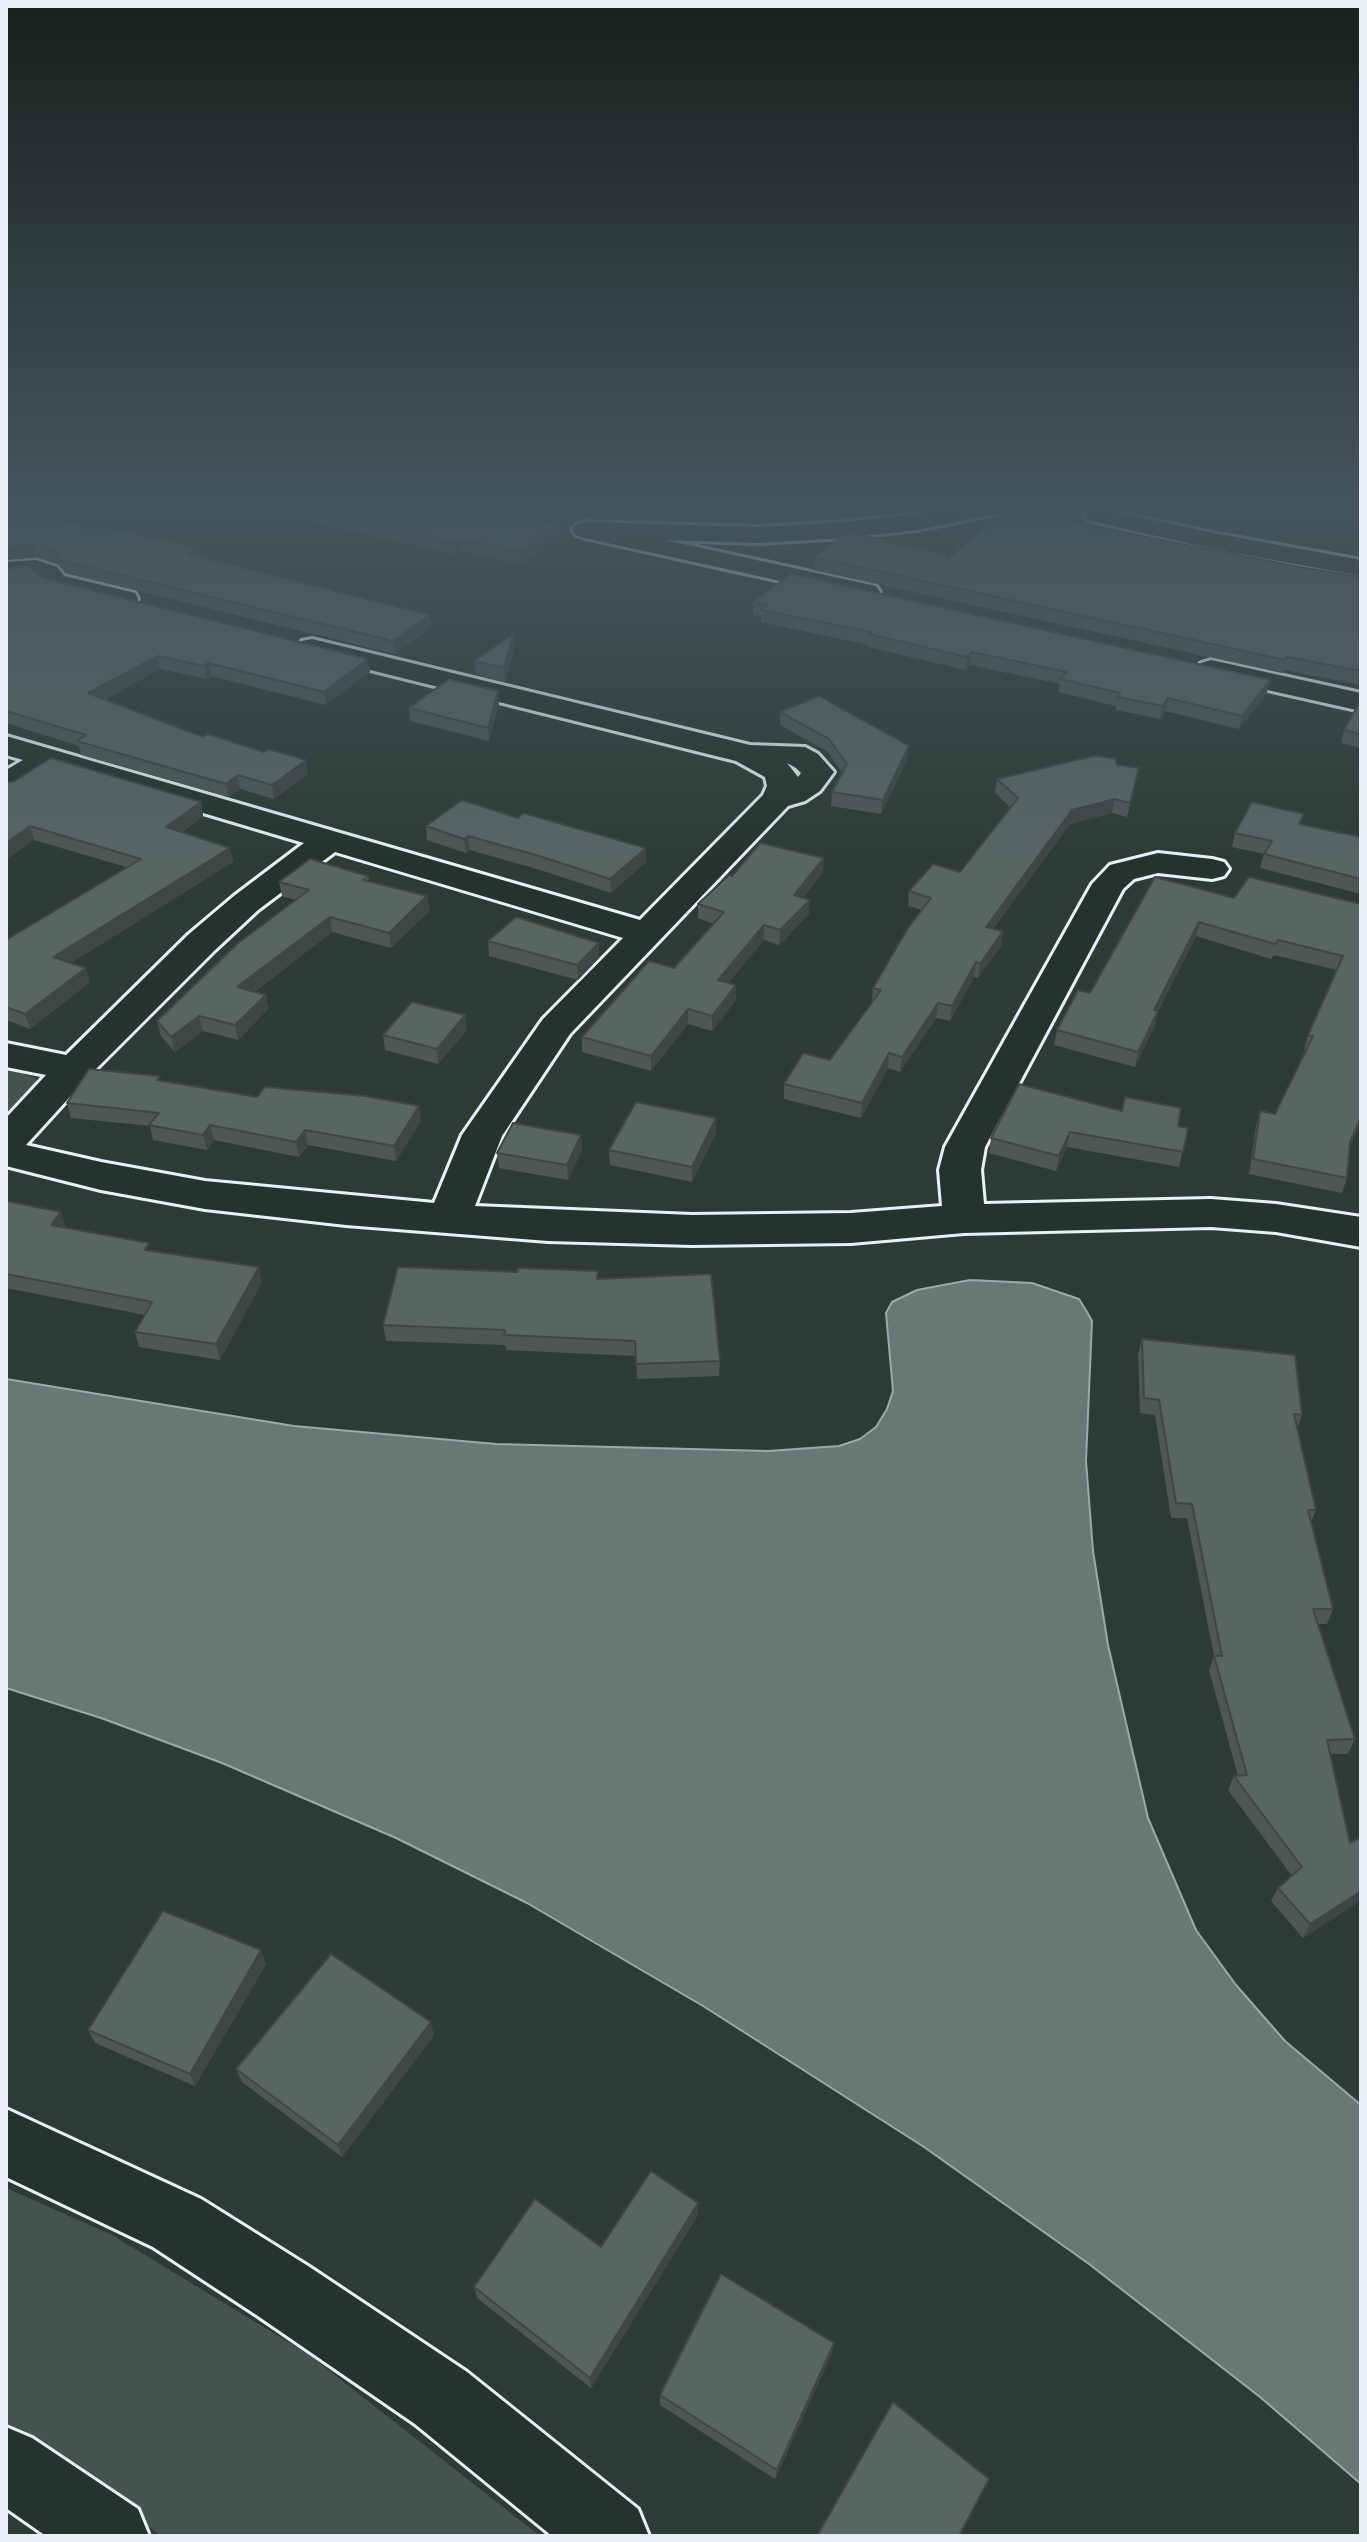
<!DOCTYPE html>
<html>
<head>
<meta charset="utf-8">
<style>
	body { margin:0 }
	#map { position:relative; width:1367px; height:2542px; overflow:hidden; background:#2e3b35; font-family:"Shantell Sans",sans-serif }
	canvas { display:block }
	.frame { position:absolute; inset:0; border:8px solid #e8f1f8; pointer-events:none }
</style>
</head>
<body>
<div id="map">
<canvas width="1367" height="2542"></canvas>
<div class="frame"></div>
</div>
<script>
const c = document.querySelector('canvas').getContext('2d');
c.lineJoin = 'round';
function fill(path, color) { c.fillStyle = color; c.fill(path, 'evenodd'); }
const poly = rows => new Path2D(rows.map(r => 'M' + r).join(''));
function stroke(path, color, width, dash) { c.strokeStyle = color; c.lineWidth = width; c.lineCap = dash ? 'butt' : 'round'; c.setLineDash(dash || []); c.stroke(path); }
const green = poly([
	[6,1068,35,1078,40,1088,6,1117],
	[6,2188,112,2235,308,2354,540,2536,162,2536,6,2429]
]);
const water = poly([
	[970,1280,1032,1283,1079,1299,1087,1312,1092,1321,1086,1461,1093,1551,1108,1645,1148,1818,1196,1930,1236,1985,1285,2041,1361,2105,1361,2484,1260,2397,1089,2264,924,2147,703,2006,527,1903,396,1838,222,1763,101,1718,6,1688,6,1379,294,1426,496,1444,768,1451,839,1446,860,1439,876,1427,887,1409,893,1391,886,1313,892,1302,917,1290,970,1280]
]);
const street = poly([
	[975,503,1027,503,1024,508,1015,510,917,530,845,538,758,543,665,540,876,586,880,592,876,598,867,600,585,538,576,535,572,530,576,525,585,522,758,527,845,522,917,514,975,503],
	[1096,508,1213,533,1361,560,1361,576,1213,549,1087,520,1084,515,1087,510,1096,508],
	[36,560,57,567,64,576,135,593,138,599,135,605,125,607,46,588,33,576,6,578,6,562,36,560],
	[312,639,750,745,805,747,818,754,834,772,820,791,805,801,788,806,570,1034,502,1136,475,1206,692,1215,851,1213,942,1206,939,1170,945,1147,1092,884,1110,865,1158,853,1212,859,1224,862,1229,869,1224,876,1212,879,1158,873,1134,879,1123,889,985,1147,981,1170,984,1204,1211,1199,1276,1204,1361,1217,1361,1247,1276,1232,1211,1227,964,1233,851,1243,692,1245,548,1241,346,1225,205,1209,101,1190,6,1166,6,1118,46,1075,6,1067,6,1043,66,1055,189,934,234,896,304,843,52,768,17,791,6,794,6,770,23,760,6,755,6,736,640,920,763,795,767,786,765,777,736,761,302,653,298,647,302,641,312,639],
	[787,763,796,768,801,773,798,777,787,763],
	[335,852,623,938,543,1019,462,1135,434,1203,205,1181,101,1162,26,1145,88,1077,215,950,258,910,335,852],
	[1211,660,1361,693,1361,711,1201,675,1197,669,1201,663,1211,660],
	[6,2109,201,2199,308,2266,467,2372,638,2509,649,2536,552,2536,415,2424,258,2316,153,2247,6,2177,6,2109],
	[6,2427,32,2438,138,2509,149,2536,46,2536,6,2508,6,2427]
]);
const wall = poly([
	[254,503,438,503,559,525,560,537,522,564,461,551,455,555,255,508],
	[490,503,606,503,584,519],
	[1103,503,1169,503,1133,512,1106,506],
	[1348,503,1361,503,1361,507],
	[1063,506,1068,519,1061,520,1299,567,1361,577,1361,685,1284,670,1282,673,813,570,814,557,948,558],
	[6,513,199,548,201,557,430,615,431,628,395,654,66,573,58,564,37,557,6,560],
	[6,568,42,578,370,672,325,705,211,676,207,679,160,669,104,700,203,737,308,774,274,799,240,789,229,797,81,755,79,746,6,723],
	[753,602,1267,693,1239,729,1165,711,1160,719,1116,710,1116,706,1058,692,1060,684,970,665,966,670,868,647,868,645,761,622,761,616,753,615],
	[514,647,505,682,476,674,474,661],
	[1361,700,1361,748,1341,743,1344,730],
	[499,705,489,741,410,721,409,708],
	[780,712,907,760,881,814,831,806,832,792,842,773,828,752,780,725],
	[1117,765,1136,781,1127,817,1112,813,1070,824,993,929,1003,931,1001,946,978,978,974,977,950,1021,936,1018,900,1072,888,1068,861,1118,784,1099,784,1084,830,1060,872,1002,873,988,922,910,908,906,909,891,960,872,1010,807,995,793,997,779],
	[6,782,201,802,203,816,182,832,230,848,233,862,71,963,90,982,30,1029,6,1020,6,940,126,867,34,840],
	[1304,814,1301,824,1361,837,1361,894,1260,868,1264,854,1232,847,1235,833],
	[426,826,646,862,611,893,537,869,470,850,466,853,427,840],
	[823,872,803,898,809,914,779,945,764,940,728,983,736,1000,712,1031,688,1024,651,1071,582,1052,582,1037,674,968,714,924,698,918,698,904,732,876],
	[368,876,369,881,427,896,429,911,391,948,332,932,254,992,266,995,268,1009,238,1040,203,1031,175,1052,161,1036,157,1021,296,900,282,896,279,882],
	[1234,898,1361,904,1361,1121,1350,1146,1347,1178,1342,1193,1249,1174,1256,1126,1260,1111,1275,1114,1306,1050,1304,1050,1308,1035,1337,970,1274,955,1271,959,1196,936,1158,1011,1155,1025,1135,1067,1054,1045,1057,1030,1090,993],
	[488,941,599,943,599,958,578,980,489,956],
	[467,1030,438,1064,385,1050,383,1035],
	[161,1081,257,1097,419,1106,421,1121,396,1161,308,1145,299,1157,214,1140,207,1150,153,1140,150,1126,71,1118,67,1103],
	[716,1118,716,1133,692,1182,610,1165,609,1150],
	[1178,1126,1188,1128,1179,1167,1067,1147,1056,1171,989,1153,991,1138],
	[581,1135,582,1150,568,1180,499,1168,497,1153],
	[6,1201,66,1227,262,1282,220,1360,139,1347,135,1332,145,1315,6,1288],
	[599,1279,720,1361,719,1376,637,1379,636,1356,506,1350,505,1345,386,1341,383,1325],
	[1142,1339,1302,1415,1297,1429,1316,1510,1311,1522,1333,1609,1327,1624,1317,1624,1355,1739,1348,1754,1330,1754,1350,1843,1361,1837,1361,1900,1303,1938,1271,1901,1278,1888,1292,1876,1228,1790,1234,1776,1238,1776,1209,1670,1214,1656,1187,1518,1171,1518,1155,1415,1140,1413,1138,1354],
	[266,1964,195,2086,95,2043,88,2030],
	[434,2035,342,2157,242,2082,236,2069],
	[698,2215,591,2388,477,2298,474,2287],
	[832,2353,775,2479,660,2405,660,2395]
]);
const shadedWall = poly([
	[589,503,606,503,584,519,584,507],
	[1135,503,1169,503,1133,512],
	[1070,507,1068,519,1017,524,1019,512],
	[559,525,560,537,522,564,521,552],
	[460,539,461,551,455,555,454,543],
	[34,545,37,557,6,560,6,547],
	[199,548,202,560,189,554],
	[430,615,431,628,395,654,393,641],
	[513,634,514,647,505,682,504,668],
	[972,652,970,665,966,670,967,657],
	[158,656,160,669,91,707,88,693],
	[368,659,370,672,325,705,324,692],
	[208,663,211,676,207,679,204,666],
	[1270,680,1267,693,1239,729,1242,716],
	[498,691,499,705,489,741,488,728],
	[1168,698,1165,711,1160,719,1163,706],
	[909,746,907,760,881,814,883,800],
	[306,760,308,774,274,799,272,785],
	[238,775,240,789,229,797,226,784],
	[1115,799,1112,813,1070,824,984,941,986,927,1072,810],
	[201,802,203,816,169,841,166,827],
	[30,826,34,840,6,860,6,843],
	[468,836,470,850,466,853,464,839],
	[230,848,233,862,58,971,53,957],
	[646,848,646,862,611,893,610,879],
	[824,858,823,872,794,909,794,895],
	[427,896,429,911,391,948,389,933],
	[810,900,809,914,779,945,780,930],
	[330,917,332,932,240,1002,237,987],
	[1199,922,1196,936,1151,1024,1154,1010],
	[764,925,764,940,718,995,718,980],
	[1003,931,1001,946,978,978,980,964],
	[599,943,599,958,578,980,577,965],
	[976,962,974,977,950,1021,952,1006],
	[86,968,90,982,30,1029,25,1014],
	[736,985,736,1000,712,1031,712,1016],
	[266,995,268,1009,238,1040,235,1025],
	[938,1003,936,1018,900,1072,902,1057],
	[688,1009,688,1024,651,1071,651,1056],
	[1158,1011,1155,1025,1135,1067,1138,1052],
	[465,1015,467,1030,438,1064,437,1049],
	[199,1016,203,1031,175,1052,171,1037],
	[889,1053,888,1068,861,1118,862,1103],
	[419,1106,421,1121,396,1161,394,1146],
	[1361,1117,1361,1121,1345,1157,1350,1142],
	[716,1118,716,1133,692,1182,692,1167],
	[210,1125,214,1140,207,1150,203,1135],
	[305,1130,308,1145,299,1157,296,1142],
	[1070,1132,1067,1147,1056,1171,1059,1156],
	[581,1135,582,1150,568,1180,567,1165],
	[61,1212,66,1227,51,1225],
	[259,1267,262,1282,220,1360,216,1344],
	[1361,1891,1361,1900,1303,1938,1310,1924],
	[261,1950,266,1964,195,2086,190,2074],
	[431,2022,434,2035,342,2157,338,2145],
	[698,2203,698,2215,591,2388,590,2378],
	[834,2343,832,2353,775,2479,777,2470]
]);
const building = poly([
	[283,503,438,503,559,525,521,552,460,539,454,543,283,503],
	[562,503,589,503,584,507,562,503],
	[1014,503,1063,506,1070,507,1019,512,1299,567,1361,577,1361,671,1287,657,1285,660,814,557,848,532,945,555,948,558,1014,503],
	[15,512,98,530,105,527,199,548,189,554,430,615,393,641,63,561,55,552,34,545,6,547,6,513,15,512],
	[29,567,42,578,368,659,324,692,208,663,204,666,158,656,88,693,203,737,208,734,264,752,268,749,306,760,272,785,238,775,226,784,77,741,86,735,6,711,6,568,29,567],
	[791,574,1270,680,1242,716,1168,698,1163,706,1118,697,1120,693,1060,679,1067,672,972,652,967,657,869,634,871,632,761,610,767,605,753,602,791,574],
	[513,634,504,668,474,661,513,634],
	[449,679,498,691,488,728,409,708,449,679],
	[819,696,909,746,883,800,832,792,847,764,829,739,780,712,819,696],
	[1361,700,1361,734,1344,730,1361,700],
	[1094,756,1115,758,1117,765,1139,768,1130,803,1115,799,1072,810,986,927,1003,931,980,964,976,962,952,1006,938,1003,902,1057,889,1053,862,1103,784,1084,803,1053,830,1060,881,990,873,988,908,928,931,898,909,891,933,864,960,872,1018,798,997,779,1094,756],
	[51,758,201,802,166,827,230,848,53,957,86,968,25,1014,6,1007,6,940,141,859,30,826,6,843,6,782,13,782,51,758],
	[462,800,518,818,523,813,646,848,610,879,536,855,468,836,464,839,426,826,462,800],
	[1252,802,1304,814,1299,824,1361,837,1361,879,1264,854,1272,841,1235,833,1252,802],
	[760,843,824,858,794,895,810,900,780,930,764,925,718,980,736,985,712,1016,688,1009,651,1056,582,1037,649,961,674,968,724,912,698,904,729,875,732,876,760,843],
	[310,859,368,876,363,880,427,896,389,933,330,917,237,987,266,995,235,1025,199,1016,171,1037,157,1021,237,944,309,890,279,882,310,859],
	[1155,877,1234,898,1249,877,1361,904,1361,1117,1350,1142,1347,1178,1253,1159,1260,1111,1275,1114,1313,1036,1308,1035,1343,956,1278,940,1275,944,1199,922,1154,1010,1158,1011,1138,1052,1057,1030,1078,990,1090,993,1155,877],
	[516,917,599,943,577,965,488,941,516,917],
	[412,1002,465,1015,437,1049,383,1035,412,1002],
	[89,1069,160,1076,157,1080,257,1097,265,1087,365,1096,419,1106,394,1146,305,1130,296,1142,210,1125,203,1135,149,1125,159,1113,67,1103,89,1069],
	[1019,1084,1122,1111,1125,1097,1181,1108,1178,1126,1188,1128,1183,1152,1070,1132,1059,1156,991,1138,1019,1084],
	[636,1102,716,1118,692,1167,609,1150,636,1102],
	[513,1123,581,1135,567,1165,497,1153,513,1123],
	[6,1201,61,1212,51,1225,149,1243,145,1250,259,1267,216,1344,135,1332,152,1302,6,1274,6,1201],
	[398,1267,517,1272,518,1268,598,1271,597,1279,711,1274,720,1361,636,1364,635,1341,504,1335,505,1330,383,1325,398,1267],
	[1142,1339,1295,1355,1302,1415,1294,1414,1316,1510,1308,1510,1333,1609,1313,1609,1355,1739,1327,1740,1350,1843,1361,1837,1361,1891,1310,1924,1278,1888,1302,1867,1234,1776,1247,1775,1214,1656,1222,1656,1192,1504,1176,1503,1159,1400,1144,1398,1142,1339],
	[163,1911,261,1950,190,2074,88,2030,163,1911],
	[331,1954,431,2022,338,2145,236,2069,331,1954],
	[651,2171,698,2203,590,2378,474,2287,535,2199,601,2247,651,2171],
	[721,2274,834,2343,777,2470,660,2395,721,2274],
	[893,2402,989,2479,959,2536,817,2536,893,2402]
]);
fill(green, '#45524e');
fill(water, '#6b7775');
stroke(water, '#9da8a9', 2);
stroke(street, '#e8f1f8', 6);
fill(street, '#26332d');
fill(wall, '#4d5755');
fill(shadedWall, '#3e4745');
fill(building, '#596563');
stroke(building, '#3e4745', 2);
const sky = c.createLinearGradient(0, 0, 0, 859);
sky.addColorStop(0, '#19201d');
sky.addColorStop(0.59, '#46555c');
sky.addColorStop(1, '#46555c00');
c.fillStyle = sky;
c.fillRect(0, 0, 1367, 859);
</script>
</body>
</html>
